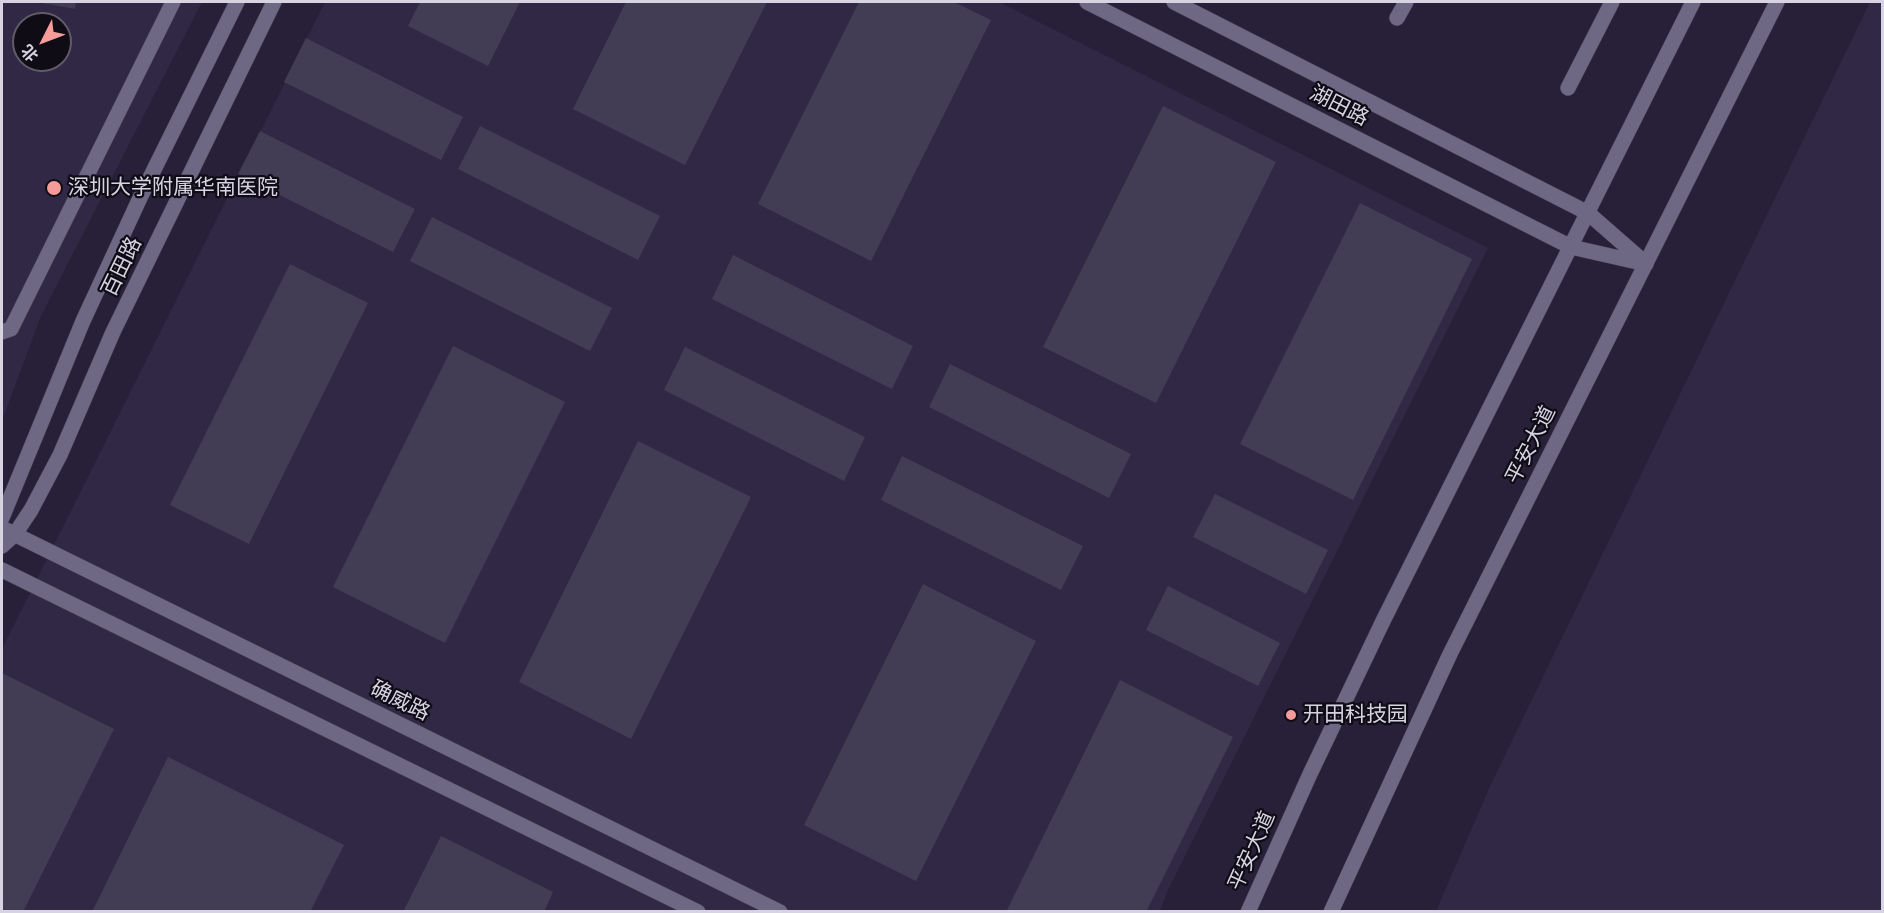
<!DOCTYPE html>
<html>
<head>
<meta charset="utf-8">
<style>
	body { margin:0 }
	#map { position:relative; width:1884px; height:913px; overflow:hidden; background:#272038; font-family:Montserrat,"Noto Sans SC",sans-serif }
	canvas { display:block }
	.frame { position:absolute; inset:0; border:3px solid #d7d3e3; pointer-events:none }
	.north { position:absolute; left:12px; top:12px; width:60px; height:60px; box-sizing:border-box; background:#0f0c16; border:2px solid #5f5c68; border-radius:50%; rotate:228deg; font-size:16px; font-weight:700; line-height:24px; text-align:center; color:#d7d3e3 }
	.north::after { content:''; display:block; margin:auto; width:21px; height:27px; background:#f59b99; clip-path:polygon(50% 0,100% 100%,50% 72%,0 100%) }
</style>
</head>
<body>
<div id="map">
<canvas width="1884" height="913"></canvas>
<div class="frame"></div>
<div class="north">北</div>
</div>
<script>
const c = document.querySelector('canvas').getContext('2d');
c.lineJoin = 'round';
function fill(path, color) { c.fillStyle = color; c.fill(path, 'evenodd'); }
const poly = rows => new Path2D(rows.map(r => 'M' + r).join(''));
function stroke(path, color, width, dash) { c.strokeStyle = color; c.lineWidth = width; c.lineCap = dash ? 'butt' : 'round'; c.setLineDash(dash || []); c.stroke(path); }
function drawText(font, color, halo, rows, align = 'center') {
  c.font = font + ' Montserrat,"Noto Sans SC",sans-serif'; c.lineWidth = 4.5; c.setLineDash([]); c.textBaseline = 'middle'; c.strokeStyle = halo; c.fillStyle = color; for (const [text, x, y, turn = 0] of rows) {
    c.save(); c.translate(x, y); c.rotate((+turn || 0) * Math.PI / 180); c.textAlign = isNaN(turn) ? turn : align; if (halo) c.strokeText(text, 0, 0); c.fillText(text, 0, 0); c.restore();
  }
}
const built = poly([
	[2,2,202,2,41,316,2,421],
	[24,24,60,24,60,60,24,60],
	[325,2,999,2,1488,248,1168,890,1160,911,2,911,2,649],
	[1870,2,1882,2,1882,911,1436,911,1491,784]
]);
const building = poly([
	[37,2,76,2,75,9],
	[420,2,520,2,488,66,408,26],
	[626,2,767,2,685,165,573,109],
	[859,2,954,2,991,20,871,261,758,204],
	[306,38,463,117,441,160,284,82],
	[1163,106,1276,162,1156,403,1043,347],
	[480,126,660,216,638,260,458,169],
	[260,131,415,209,393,252,238,174],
	[1360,203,1472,259,1353,500,1240,444],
	[432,217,612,308,590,351,410,261],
	[733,255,913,346,892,389,712,299],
	[290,264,368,303,249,544,170,505],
	[453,346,565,402,445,643,333,587],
	[685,347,865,437,844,481,664,390],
	[950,364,1131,454,1109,498,929,407],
	[638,441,751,497,631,739,519,682],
	[902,456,1083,546,1061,590,881,500],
	[1215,494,1328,550,1306,594,1193,537],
	[923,584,1036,641,916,881,804,825],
	[1168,586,1280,643,1258,686,1146,630],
	[2,673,114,729,23,912,2,912],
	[1120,680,1233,737,1146,912,1006,912],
	[168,757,344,845,310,912,92,912],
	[441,836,553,892,544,912,403,912]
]);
const service = poly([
	[1397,18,1406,2],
	[1568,88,1612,2],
	[2,332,11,329,173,2]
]);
const minor = poly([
	[2,518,83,321,139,200,237,2],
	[2,528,780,912],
	[2,546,15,534,31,510,60,455,113,332,274,2],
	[2,570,698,912]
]);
const tertiary = poly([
	[1087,2,1571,247,1646,264],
	[1174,2,1588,213,1644,262]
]);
const secondary = poly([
	[1248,912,1310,774,1383,621,1693,2],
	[1331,912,1450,654,1777,2]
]);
const markers = [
	[54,188,8,"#f59b99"],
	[1291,715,6,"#f59b99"]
];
const streetNames = [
	["湖田路",1339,106,27],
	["百田路",122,267,-64],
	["平安大道",1531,445,-63],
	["确威路",400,701,26],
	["平安大道",1252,851,-66]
];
const poiNames = [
	["深圳大学附属华南医院",68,188],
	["开田科技园",1303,715]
];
fill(built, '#312845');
fill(building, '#433c55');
stroke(service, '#443e51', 16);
stroke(minor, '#443e51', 16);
stroke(tertiary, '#443e51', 16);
stroke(secondary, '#443e51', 16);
stroke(service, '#6f6884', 15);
stroke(minor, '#6f6884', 15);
stroke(tertiary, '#6f6884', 15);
stroke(secondary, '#6f6884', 15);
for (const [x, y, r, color] of markers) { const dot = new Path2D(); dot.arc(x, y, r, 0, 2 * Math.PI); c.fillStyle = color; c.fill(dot); stroke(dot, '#0f0c16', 2); }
drawText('21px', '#d7d3e3', '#0f0c16', streetNames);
drawText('21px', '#d7d3e3', '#0f0c16', poiNames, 'left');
</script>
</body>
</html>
